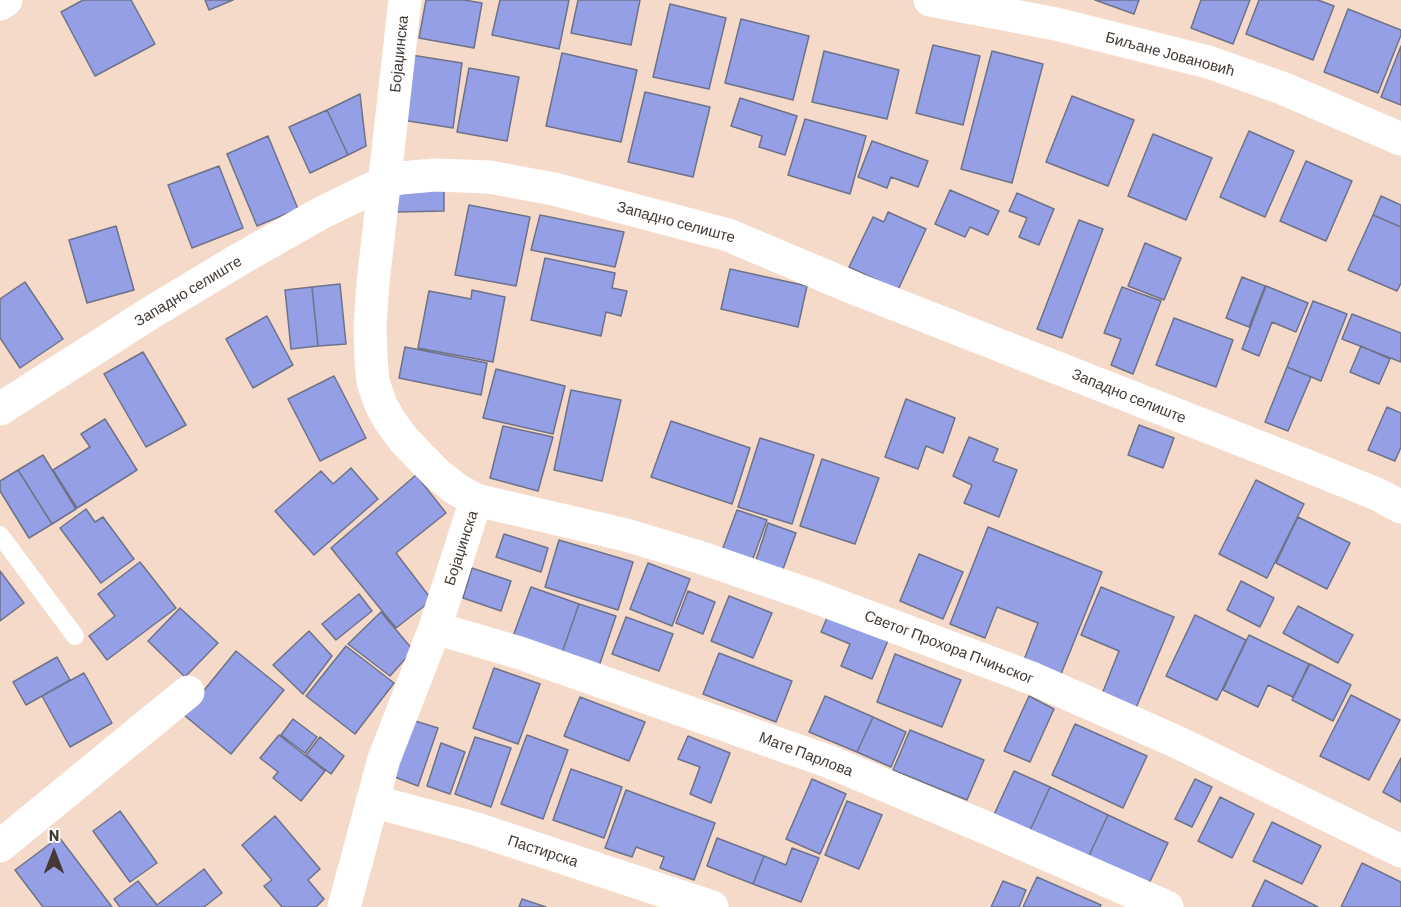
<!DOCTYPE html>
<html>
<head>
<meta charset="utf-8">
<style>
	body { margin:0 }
	#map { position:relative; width:1401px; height:907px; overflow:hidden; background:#f5daca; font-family:Barlow,sans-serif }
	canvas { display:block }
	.north { position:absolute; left:24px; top:823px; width:60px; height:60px; -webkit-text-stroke:4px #fff; paint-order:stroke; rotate:0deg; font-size:16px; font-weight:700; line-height:24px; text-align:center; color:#453a33 }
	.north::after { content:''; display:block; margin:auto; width:21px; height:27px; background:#453a33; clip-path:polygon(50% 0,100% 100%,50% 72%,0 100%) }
</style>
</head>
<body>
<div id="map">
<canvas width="1401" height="907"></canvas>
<div class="north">N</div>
</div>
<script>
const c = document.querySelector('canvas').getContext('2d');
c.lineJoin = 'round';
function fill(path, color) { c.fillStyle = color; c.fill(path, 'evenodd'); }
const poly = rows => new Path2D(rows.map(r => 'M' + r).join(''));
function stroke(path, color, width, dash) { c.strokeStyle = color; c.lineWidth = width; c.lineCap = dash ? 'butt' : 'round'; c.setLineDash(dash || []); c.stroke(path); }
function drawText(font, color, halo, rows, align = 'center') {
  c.font = font + ' Barlow,sans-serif'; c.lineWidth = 4.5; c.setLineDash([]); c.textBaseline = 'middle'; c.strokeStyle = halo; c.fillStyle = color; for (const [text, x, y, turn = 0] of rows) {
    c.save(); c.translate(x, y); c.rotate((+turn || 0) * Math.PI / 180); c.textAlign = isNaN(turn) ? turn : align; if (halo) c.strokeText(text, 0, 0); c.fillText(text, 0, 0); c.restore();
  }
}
const building = poly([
	[83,0,131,0,155,44,95,76,61,12,83,0],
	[205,0,233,0,209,10,205,0],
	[426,0,464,0,482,3,474,48,419,38,426,0],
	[500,0,569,0,559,49,492,35,500,0],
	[578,0,640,0,631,45,571,33,578,0],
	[1095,0,1139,0,1134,14,1095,0],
	[1201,0,1250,0,1233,44,1191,28,1201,0],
	[1259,0,1318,0,1334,6,1313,60,1246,34,1259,0],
	[670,4,726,18,709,89,653,77,670,4],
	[1348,9,1401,30,1401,35,1378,93,1324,72,1348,9],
	[741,19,809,36,793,100,725,83,741,19],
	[933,45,980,56,963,125,916,113,933,45],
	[1401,46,1401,105,1381,97,1401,46],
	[824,51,899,70,887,119,812,102,824,51],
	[992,51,1043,64,1012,183,961,169,992,51],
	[562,53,637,70,621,142,546,126,562,53],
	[411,55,462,63,453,128,402,120,411,55],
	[469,68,519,77,507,141,457,132,469,68],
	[645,92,710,107,693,177,628,162,645,92],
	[360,94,366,146,348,155,327,110,360,94],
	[1072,96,1134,120,1108,186,1046,162,1072,96],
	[740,98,797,116,785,155,759,147,762,136,731,126,740,98],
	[327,110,348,155,310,173,289,127,327,110],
	[805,119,866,136,850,194,788,175,805,119],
	[1249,131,1294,151,1265,217,1220,197,1249,131],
	[1153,134,1212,158,1186,220,1128,196,1153,134],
	[268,136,298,209,257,226,227,154,268,136],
	[872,141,928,161,918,187,891,177,887,188,858,177,872,141],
	[1306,161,1352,181,1326,241,1280,221,1306,161],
	[219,166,243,228,192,248,168,185,219,166],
	[396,190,444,190,444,211,396,212,396,190],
	[950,190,999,211,988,235,970,227,965,237,935,224,950,190],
	[1017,193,1054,209,1039,245,1019,237,1027,218,1009,211,1017,193],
	[1381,196,1401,205,1401,227,1373,215,1381,196],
	[469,205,530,217,516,286,455,275,469,205],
	[888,212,926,229,898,290,849,267,873,217,884,222,888,212],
	[540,215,624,232,615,267,531,250,540,215],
	[1373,215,1401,227,1401,283,1397,291,1348,270,1373,215],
	[1079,220,1103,229,1062,338,1037,329,1079,220],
	[116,226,134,290,87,303,69,240,116,226],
	[1145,243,1181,258,1164,300,1128,286,1145,243],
	[545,258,615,273,612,288,627,291,621,316,606,312,601,336,531,320,545,258],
	[730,269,807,286,798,327,721,309,730,269],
	[1242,277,1265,286,1249,327,1226,318,1242,277],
	[25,282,63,339,20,368,0,338,0,299,25,282],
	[340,284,346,344,318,346,312,287,340,284],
	[1266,286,1308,303,1296,332,1272,322,1259,356,1242,349,1266,286],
	[312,287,318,346,291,349,285,290,312,287],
	[1122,287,1161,301,1133,374,1111,365,1121,339,1104,333,1122,287],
	[472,290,505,297,493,362,418,348,429,291,471,299,472,290],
	[1313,301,1347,314,1321,381,1287,367,1313,301],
	[1352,314,1401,333,1401,362,1342,339,1352,314],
	[267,316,293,365,253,388,226,339,267,316],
	[1174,318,1233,340,1216,387,1156,365,1174,318],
	[1361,346,1390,359,1379,384,1350,372,1361,346],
	[405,347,487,363,481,395,399,378,405,347],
	[143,352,186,425,146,447,104,374,143,352],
	[1287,367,1311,377,1288,431,1265,422,1287,367],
	[496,369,565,386,553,434,483,418,496,369],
	[334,376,366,438,320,461,288,399,334,376],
	[571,390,621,400,602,481,554,470,571,390],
	[906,399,955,418,943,453,926,446,918,469,885,457,906,399],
	[1387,407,1401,413,1401,447,1395,461,1368,450,1387,407],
	[105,419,137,470,77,508,53,470,90,447,81,434,105,419],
	[671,421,750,448,732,504,651,477,671,421],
	[1139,425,1174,438,1163,468,1128,455,1139,425],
	[503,426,553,437,538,491,490,478,503,426],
	[969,437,998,449,993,461,1017,470,999,517,964,503,972,485,953,476,969,437],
	[760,438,814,455,792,524,738,507,760,438],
	[43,455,76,509,52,524,18,470,43,455],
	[822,459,879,478,855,544,800,526,822,459],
	[351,468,378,499,314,555,275,511,321,471,333,484,351,468],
	[18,470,52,524,29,538,0,491,0,481,18,470],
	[416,475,446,513,396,553,432,600,396,628,331,548,416,475],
	[1256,480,1304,504,1267,578,1219,554,1256,480],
	[86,509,95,522,103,517,134,559,101,583,60,528,86,509],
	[737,510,767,520,751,564,721,553,737,510],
	[1298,517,1350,543,1327,589,1276,563,1298,517],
	[768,523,796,533,782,572,755,563,768,523],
	[988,527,1102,572,1061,674,1024,660,1038,623,997,607,985,638,950,624,988,527],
	[504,534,548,548,541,572,496,557,504,534],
	[559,540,633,562,618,610,545,587,559,540],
	[919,554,963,572,943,619,900,601,919,554],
	[140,562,176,608,107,660,89,636,115,616,98,594,140,562],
	[648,563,690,579,672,626,630,609,648,563],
	[472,568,511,581,501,611,463,598,472,568],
	[0,571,24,603,0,621,0,571],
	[1241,581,1274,598,1260,627,1227,610,1241,581],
	[531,587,579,604,561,656,512,639,531,587],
	[1101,587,1174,617,1136,708,1102,694,1119,651,1081,635,1101,587],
	[688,591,715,602,703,634,676,623,688,591],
	[359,594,372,611,336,640,322,624,359,594],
	[729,596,772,613,753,658,711,641,729,596],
	[579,604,616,616,598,669,561,656,579,604],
	[1298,606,1353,635,1338,663,1283,633,1298,606],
	[180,608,218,643,185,677,148,641,180,608],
	[381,612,413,650,390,676,348,644,381,612],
	[829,613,889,638,872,679,841,666,850,644,821,632,829,613],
	[1195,615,1246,640,1217,700,1166,676,1195,615],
	[626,617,673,634,659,671,612,654,626,617],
	[309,631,332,656,303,694,273,665,309,631],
	[1249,635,1309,664,1293,697,1268,685,1258,707,1223,690,1249,635],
	[346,646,394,683,355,734,306,696,346,646],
	[236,651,284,690,231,754,184,715,236,651],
	[719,653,792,681,776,722,703,694,719,653],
	[895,654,961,680,942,727,877,702,895,654],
	[57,657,70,680,26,705,13,682,57,657],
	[1310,664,1351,685,1333,721,1292,700,1310,664],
	[494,668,540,684,518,744,473,728,494,668],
	[84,673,112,723,70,747,42,696,84,673],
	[1351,695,1400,720,1369,780,1320,756,1351,695],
	[825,696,873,717,857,752,809,732,825,696],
	[1029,696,1054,709,1030,762,1004,751,1029,696],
	[580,697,645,722,629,761,564,736,580,697],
	[873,717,906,732,891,767,857,752,873,717],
	[293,719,317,737,305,753,281,735,293,719],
	[412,720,438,728,418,786,392,776,412,720],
	[1075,724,1147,756,1123,808,1052,775,1075,724],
	[910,730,984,760,967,800,893,770,910,730],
	[279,735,325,771,301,801,273,778,278,772,260,758,279,735],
	[527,735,568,750,543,819,501,804,527,735],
	[688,736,730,753,711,803,690,794,700,767,678,759,688,736],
	[320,737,344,756,331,774,306,755,320,737],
	[475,737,511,748,491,807,455,794,475,737],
	[441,743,465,752,450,794,427,786,441,743],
	[1401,758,1401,802,1383,792,1401,758],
	[571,769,622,787,604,838,553,820,571,769],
	[1014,771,1050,787,1027,837,991,821,1014,771],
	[812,779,846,794,820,854,786,839,812,779],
	[1195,779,1212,787,1192,827,1175,819,1195,779],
	[1050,787,1108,815,1086,862,1027,837,1050,787],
	[626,790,715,823,694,880,660,868,664,857,636,847,632,857,605,848,626,790],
	[1220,797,1254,814,1232,858,1198,841,1220,797],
	[847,801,882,815,859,869,825,855,847,801],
	[120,811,157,863,130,882,93,831,120,811],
	[1108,815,1168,843,1146,890,1086,862,1108,815],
	[275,816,320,869,308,880,324,899,316,907,282,907,264,886,272,880,242,845,275,816],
	[1272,822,1321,846,1302,884,1253,861,1272,822],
	[59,837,112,907,43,907,15,870,59,837],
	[717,838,764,856,753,884,707,866,717,838],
	[792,848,819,858,801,902,753,884,764,856,786,865,792,848],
	[1362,863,1401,882,1401,907,1341,907,1362,863],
	[204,869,222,893,204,907,120,907,114,899,138,881,157,905,204,869],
	[1037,877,1101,905,1100,907,1023,907,1037,877],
	[1265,880,1318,907,1252,907,1265,880],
	[1003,881,1026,890,1019,907,991,907,1003,881],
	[522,899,546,907,519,907,522,899]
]);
const service = poly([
	[0,535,75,636]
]);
const minor = poly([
	[405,0,373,283,370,326,371,360,373,382,381,405,390,421,404,440,436,473,456,489,476,500,626,535,699,557,810,595,1034,679,1177,742,1401,851],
	[930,0,1056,24,1208,62,1282,88,1401,139],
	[0,4,6,0],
	[0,409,152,312,240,259,321,213,385,182,401,178,435,175,489,177,554,189,728,235,856,289,1305,465,1379,495,1401,507],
	[435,628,520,653,830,762,989,829,1167,907],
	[372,801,473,828,712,907],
	[0,846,188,692],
	[344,907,384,759,435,628,476,500]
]);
const streetNames = [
	["Бојаџинска",399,54,-84],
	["Биљане Јовановић",1170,54,15],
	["Западно селиште",676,222,15],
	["Западно селиште",188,291,-31],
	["Западно селиште",1129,396,22],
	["Бојаџинска",461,548,-72],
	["Светог Прохора Пчињског",949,647,21],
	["Мате Парлова",806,754,21],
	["Пастирска",543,851,18]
];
fill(building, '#959fe6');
stroke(building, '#6e7289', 1.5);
stroke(service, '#fff', 18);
stroke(minor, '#fff', 33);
drawText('15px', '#453a33', '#fff', streetNames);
</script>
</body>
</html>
